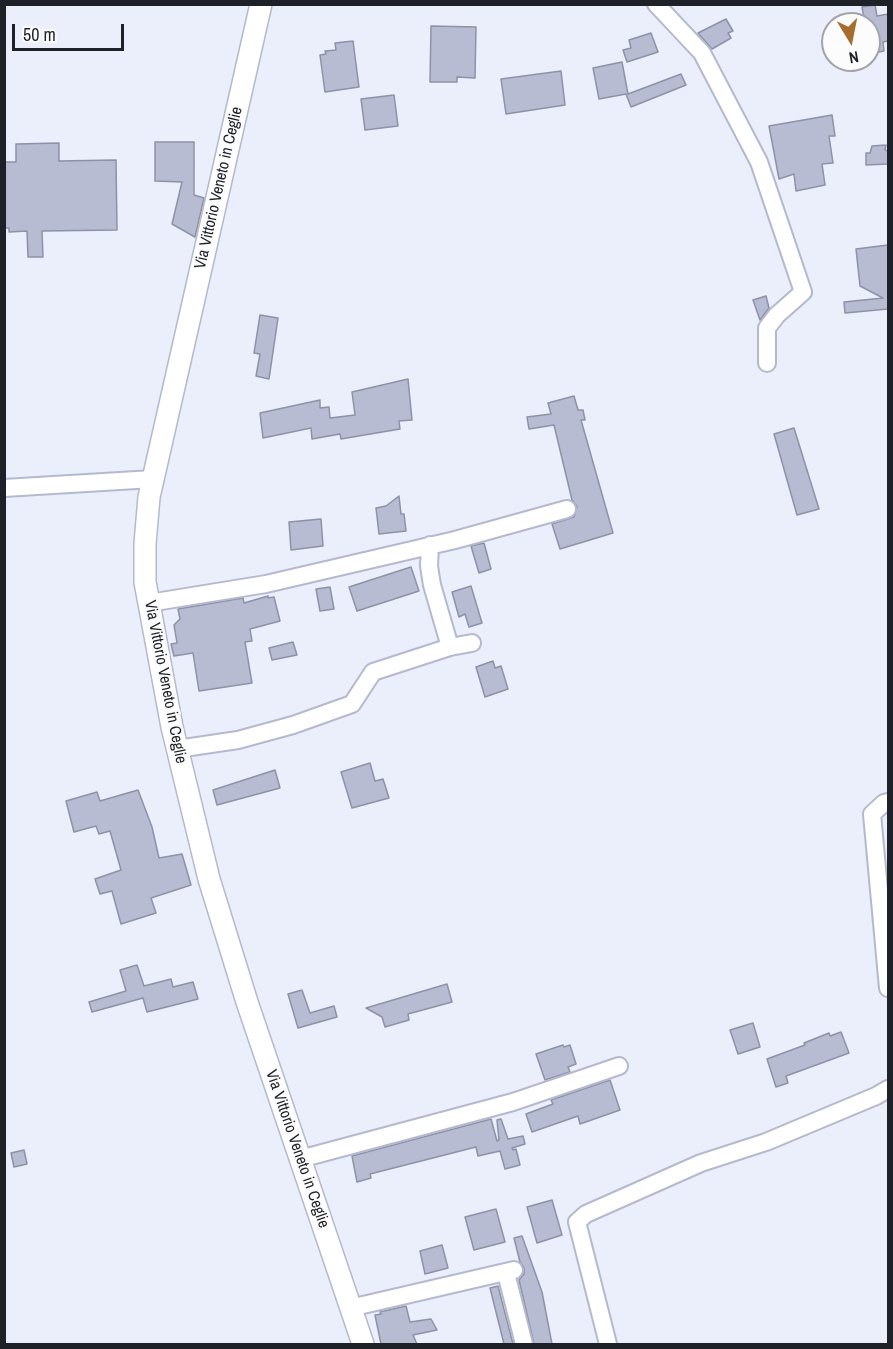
<!DOCTYPE html>
<html>
<head>
<meta charset="utf-8">
<style>
	body { margin:0 }
	#map { position:relative; width:893px; height:1349px; overflow:hidden; background:#ebeefb; font-family:"Archivo Narrow",sans-serif }
	canvas { display:block }
	.frame { position:absolute; inset:0; border:6px solid #1f2129; pointer-events:none }
	.north { position:absolute; left:821px; top:12px; width:60px; height:60px; box-sizing:border-box; background:#fcfcfc; border:2px solid #a4a4a8; border-radius:50%; rotate:170deg; font-size:16px; font-weight:700; line-height:24px; text-align:center; color:#1f2129 }
	.north::after { content:''; display:block; margin:auto; width:21px; height:27px; background:#a76d2c; clip-path:polygon(50% 0,100% 100%,50% 72%,0 100%) }
	.scale { position:absolute; left:12px; top:24px; width:112px; height:27px; box-sizing:border-box; border:3px solid #1f2129; border-top:0; padding-left:8px; font-size:18px; line-height:21px; white-space:nowrap; color:#1f2129; -webkit-text-stroke:4px #fcfcfc; paint-order:stroke }
</style>
</head>
<body>
<div id="map">
<canvas width="893" height="1349"></canvas>
<div class="frame"></div>
<div class="north">N</div>
<div class="scale">50 m</div>
</div>
<script>
const c = document.querySelector('canvas').getContext('2d');
c.lineJoin = 'round';
function fill(path, color) { c.fillStyle = color; c.fill(path, 'evenodd'); }
const poly = rows => new Path2D(rows.map(r => 'M' + r).join(''));
function stroke(path, color, width, dash) { c.strokeStyle = color; c.lineWidth = width; c.lineCap = dash ? 'butt' : 'round'; c.setLineDash(dash || []); c.stroke(path); }
function drawText(font, color, halo, rows, align = 'center') {
  c.font = font + ' "Archivo Narrow",sans-serif'; c.lineWidth = 5; c.setLineDash([]); c.textBaseline = 'middle'; c.strokeStyle = halo; c.fillStyle = color; for (const [text, x, y, turn = 0] of rows) {
    c.save(); c.translate(x, y); c.rotate((+turn || 0) * Math.PI / 180); c.textAlign = isNaN(turn) ? turn : align; if (halo) c.strokeText(text, 0, 0); c.fillText(text, 0, 0); c.restore();
  }
}
const building = poly([
	[875,5,877,16,888,14,888,41,883,42,884,51,869,54,869,24,865,24,862,7,875,5],
	[726,19,733,31,728,33,731,38,712,49,698,33,726,19],
	[431,26,476,27,475,78,457,77,457,82,430,82,431,26],
	[651,33,658,52,627,62,623,50,631,48,629,40,651,33],
	[353,41,359,87,325,92,320,55,326,54,325,51,336,50,335,43,353,41],
	[622,62,628,94,681,74,686,85,631,107,626,94,599,99,593,68,622,62],
	[561,71,565,105,506,114,501,79,561,71],
	[394,95,398,126,365,130,361,99,394,95],
	[832,115,835,136,829,136,833,163,822,164,825,185,796,191,794,174,779,179,769,126,832,115],
	[155,142,194,142,194,195,204,198,195,237,172,224,182,182,155,181,155,142],
	[59,143,59,161,116,160,117,230,42,231,43,257,28,257,27,231,9,232,9,228,4,228,4,162,16,162,16,144,59,143],
	[886,145,885,150,888,151,888,164,866,165,866,153,870,153,872,146,886,145],
	[888,245,888,309,845,313,844,302,883,298,860,286,856,249,888,245],
	[766,296,769,308,760,320,753,300,766,296],
	[260,315,278,318,269,379,256,376,260,354,254,353,260,315],
	[408,379,412,420,399,421,400,429,341,439,340,434,312,439,311,428,263,438,260,413,320,400,320,408,329,407,330,418,355,415,352,392,408,379],
	[574,396,578,410,583,410,585,420,581,420,613,533,560,549,552,524,574,517,577,507,572,500,554,425,529,429,527,417,551,414,548,403,574,396],
	[794,428,819,509,797,515,774,434,794,428],
	[399,496,401,514,404,514,406,531,379,534,376,508,386,506,399,496],
	[321,519,323,546,291,550,289,522,321,519],
	[484,543,491,569,479,573,471,546,484,543],
	[411,567,419,591,357,611,349,587,411,567],
	[471,586,482,623,469,627,465,614,459,617,452,592,471,586],
	[330,587,334,609,320,611,316,589,330,587],
	[268,596,268,598,274,597,280,621,250,629,252,641,245,642,252,683,199,691,193,653,174,656,171,644,177,643,174,625,180,619,178,609,243,598,244,603,268,596],
	[293,642,297,655,272,660,269,648,293,642],
	[493,661,495,668,501,666,508,689,485,697,476,667,493,661],
	[370,763,375,781,383,779,389,798,352,808,341,772,370,763],
	[275,770,280,788,217,805,213,790,275,770],
	[138,790,152,827,159,858,182,854,191,885,151,898,156,913,121,924,112,891,100,894,95,879,121,870,110,831,99,834,96,826,74,832,66,801,97,792,100,801,138,790],
	[137,965,144,986,171,979,173,987,193,982,198,999,147,1012,143,998,92,1012,89,1002,126,991,120,970,137,965],
	[447,984,452,1002,408,1014,409,1020,385,1027,382,1017,366,1008,447,984],
	[302,990,310,1013,334,1006,337,1017,298,1028,288,994,302,990],
	[753,1023,760,1047,738,1054,730,1030,753,1023],
	[841,1032,849,1053,786,1076,788,1083,776,1087,767,1059,805,1045,804,1043,829,1033,830,1036,841,1032],
	[563,1045,564,1047,570,1045,576,1064,568,1067,570,1072,545,1080,536,1054,563,1045],
	[610,1080,620,1110,580,1124,578,1116,532,1132,526,1114,553,1104,551,1100,610,1080],
	[491,1119,497,1141,499,1140,497,1120,501,1119,508,1139,523,1136,525,1144,512,1148,513,1150,516,1149,520,1165,505,1169,500,1151,478,1156,476,1147,370,1174,371,1178,357,1182,352,1156,491,1119],
	[24,1150,27,1164,14,1167,11,1153,24,1150],
	[552,1200,562,1235,537,1243,527,1207,552,1200],
	[496,1209,505,1242,474,1250,465,1217,496,1209],
	[522,1236,542,1292,552,1344,534,1344,519,1280,524,1274,524,1268,520,1262,514,1238,522,1236],
	[442,1245,448,1268,425,1274,420,1251,442,1245],
	[498,1286,513,1344,504,1344,490,1288,498,1286],
	[406,1306,410,1322,431,1319,437,1330,413,1335,417,1344,381,1344,375,1315,381,1314,380,1312,406,1306]
]);
const minor = poly([
	[656,4,702,53,759,162,803,292,777,315,767,328,767,363],
	[4,488,153,479],
	[430,545,429,566,432,585,450,647],
	[149,603,266,584,455,540,567,509],
	[177,749,238,740,293,725,352,704,373,672,450,647,472,643],
	[888,802,884,803,872,814,888,988],
	[300,1159,513,1102,619,1066],
	[506,1273,524,1344],
	[350,1308,514,1270],
	[608,1344,577,1222,586,1214,701,1163,766,1142,876,1096,888,1089]
]);
const major = poly([
	[261,4,149,497,145,544,145,582,172,727,209,879,247,1002,363,1344]
]);
const streetNames = [
	["Via Vittorio Veneto in Ceglie",219,188,-77],
	["Via Vittorio Veneto in Ceglie",165,682,79],
	["Via Vittorio Veneto in Ceglie",297,1149,71]
];
fill(building, '#b7bcd2');
stroke(building, '#8e92a7', 1.5);
stroke(minor, '#b5b9cf', 20);
stroke(major, '#b5b9cf', 24);
stroke(minor, '#fff', 16);
stroke(major, '#fff', 21);
drawText('16px', '#1f2129', '#fcfcfc', streetNames);
</script>
</body>
</html>
